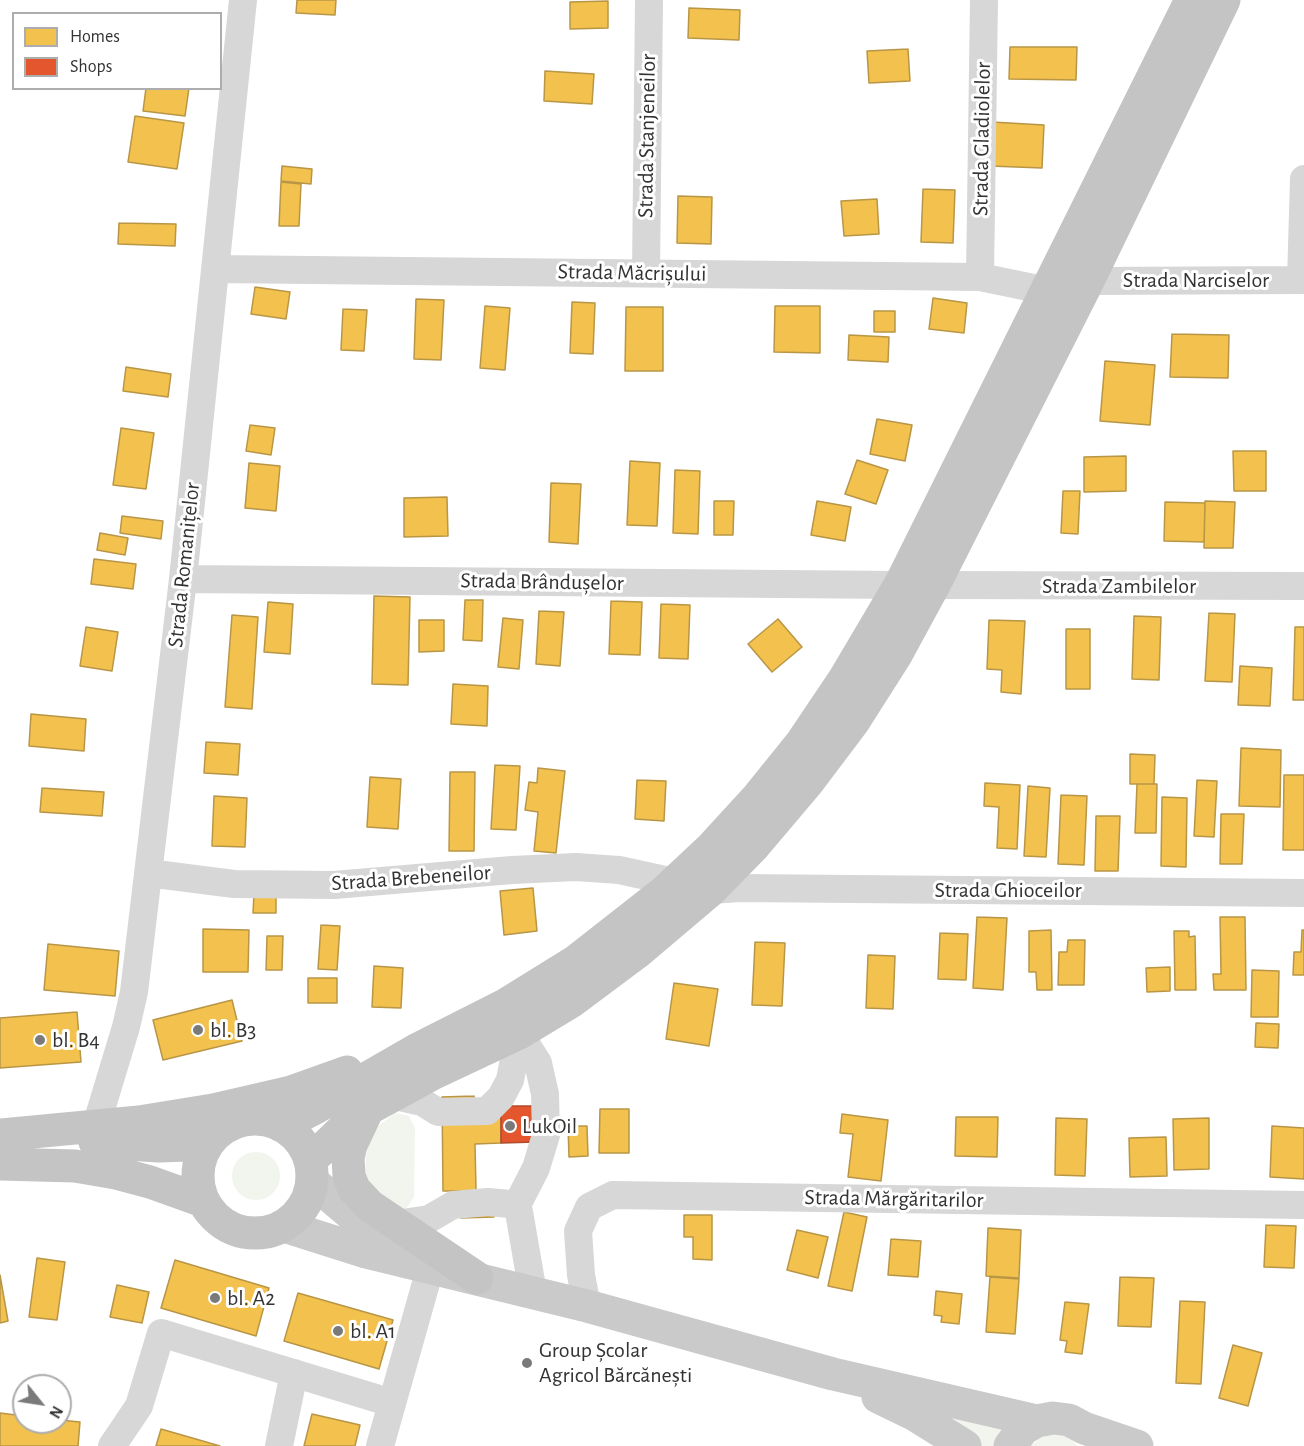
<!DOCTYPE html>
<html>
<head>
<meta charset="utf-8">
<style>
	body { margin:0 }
	#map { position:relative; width:1304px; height:1446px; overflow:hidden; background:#fff; font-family:"Alegreya Sans",sans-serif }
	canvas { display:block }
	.legend { position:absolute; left:12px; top:12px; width:210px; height:78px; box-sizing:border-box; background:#fff; border:2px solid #adadad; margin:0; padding:8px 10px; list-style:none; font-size:18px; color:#333 }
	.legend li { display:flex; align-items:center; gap:12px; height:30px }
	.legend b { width:30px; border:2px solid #adadad }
	.north { position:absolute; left:12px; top:1374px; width:60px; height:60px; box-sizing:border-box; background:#fff; border:2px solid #adadad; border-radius:50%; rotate:120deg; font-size:16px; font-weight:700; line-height:24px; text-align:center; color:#333 }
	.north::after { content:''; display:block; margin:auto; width:21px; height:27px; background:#7a7a7a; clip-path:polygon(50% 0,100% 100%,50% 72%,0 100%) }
</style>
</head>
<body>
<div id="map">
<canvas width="1304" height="1446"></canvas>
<ul class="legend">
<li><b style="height:16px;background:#f2c14e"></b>Homes</li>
<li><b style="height:16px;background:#e4572e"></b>Shops</li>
</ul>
<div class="north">N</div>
</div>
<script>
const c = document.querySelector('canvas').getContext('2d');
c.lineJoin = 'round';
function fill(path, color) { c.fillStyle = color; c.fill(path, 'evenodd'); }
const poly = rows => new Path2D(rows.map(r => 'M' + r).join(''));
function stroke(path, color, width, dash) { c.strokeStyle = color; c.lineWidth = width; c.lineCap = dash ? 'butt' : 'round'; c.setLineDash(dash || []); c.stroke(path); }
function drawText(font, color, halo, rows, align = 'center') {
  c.font = font + ' "Alegreya Sans",sans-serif'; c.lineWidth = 6; c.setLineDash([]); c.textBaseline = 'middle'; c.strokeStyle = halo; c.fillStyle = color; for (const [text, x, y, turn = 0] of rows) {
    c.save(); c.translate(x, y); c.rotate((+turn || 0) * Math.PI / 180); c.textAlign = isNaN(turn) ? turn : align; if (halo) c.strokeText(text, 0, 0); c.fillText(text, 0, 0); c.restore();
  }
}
const green = poly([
	[395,1113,409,1116,415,1128,414,1197,406,1209,391,1209,377,1197,365,1176,366,1157,370,1138,377,1127],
	'232 1176a24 24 0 1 1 48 0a24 24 0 1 1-48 0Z',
	[922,1411,1006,1426,995,1446,982,1446],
	[1052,1434,1062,1435,1071,1440,1078,1446,1030,1446,1042,1437]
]);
const homes = poly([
	[297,0,336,0,335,15,296,13,297,0],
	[608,1,608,28,570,29,570,2,608,1],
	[689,8,740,10,739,40,688,38,689,8],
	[1010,47,1077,47,1076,80,1009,79,1010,47],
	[908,49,910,81,869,83,867,51,908,49],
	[545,71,594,74,592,104,544,101,545,71],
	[146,88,189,88,185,116,143,111,146,88],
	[135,116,184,123,177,169,128,162,135,116],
	[992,122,1044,125,1042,168,990,166,992,122],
	[282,166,312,169,311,184,281,181,282,166],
	[281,182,301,184,299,226,279,226,281,182],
	[923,189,955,190,953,243,921,242,923,189],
	[678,196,712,197,711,244,677,243,678,196],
	[877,199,879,234,844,236,841,201,877,199],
	[119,223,176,224,175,246,118,244,119,223],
	[255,287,290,292,286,319,251,314,255,287],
	[933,298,967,303,964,333,929,329,933,298],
	[416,299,444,300,441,360,414,359,416,299],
	[572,302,595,303,593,354,570,353,572,302],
	[485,306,510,308,505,370,480,368,485,306],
	[775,306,820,306,820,353,774,352,775,306],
	[626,307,663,307,663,371,625,371,626,307],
	[343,309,367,310,364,351,341,350,343,309],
	[874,311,895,311,895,332,874,332,874,311],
	[1172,334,1229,335,1228,378,1170,377,1172,334],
	[849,335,889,337,888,362,848,360,849,335],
	[1105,361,1155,365,1150,425,1100,421,1105,361],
	[126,367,171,374,168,397,123,391,126,367],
	[877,419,912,425,905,461,870,454,877,419],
	[250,425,275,428,271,455,246,451,250,425],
	[121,428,154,433,146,489,113,485,121,428],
	[1233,451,1266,451,1266,491,1234,491,1233,451],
	[1126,456,1126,491,1084,492,1084,457,1126,456],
	[857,460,888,470,876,504,845,494,857,460],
	[630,461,660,463,657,526,627,525,630,461],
	[249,463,280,466,276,511,245,508,249,463],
	[675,470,700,471,698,534,673,533,675,470],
	[551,483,581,484,578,544,549,542,551,483],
	[1063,491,1080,491,1078,534,1061,533,1063,491],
	[447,497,448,536,404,537,404,498,447,497],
	[714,501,734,501,733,535,714,535,714,501],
	[817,501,851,507,845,541,811,535,817,501],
	[1205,501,1235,502,1233,548,1204,548,1205,501],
	[1165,502,1205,503,1204,542,1164,541,1165,502],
	[122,516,163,521,161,539,120,533,122,516],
	[100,533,128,538,125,555,97,550,100,533],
	[94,559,136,564,133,589,91,584,94,559],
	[374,596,410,597,408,685,372,684,374,596],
	[465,600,483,600,482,641,463,640,465,600],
	[611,601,642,602,640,655,609,654,611,601],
	[268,602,293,604,290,654,264,652,268,602],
	[661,604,690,605,688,659,659,658,661,604],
	[539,611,564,612,560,666,536,664,539,611],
	[1209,613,1235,614,1232,682,1205,681,1209,613],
	[232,615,258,617,252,709,225,707,232,615],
	[1134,616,1161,617,1159,680,1132,679,1134,616],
	[503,618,523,620,519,669,498,667,503,618],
	[778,619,802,647,772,672,748,644,778,619],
	[419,620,444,620,444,651,419,652,419,620],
	[989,620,1025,621,1021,694,1001,692,1002,670,987,669,989,620],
	[86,627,118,632,112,671,80,666,86,627],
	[1295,627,1304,627,1304,700,1293,700,1295,627],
	[1066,629,1090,629,1090,689,1066,689,1066,629],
	[1240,666,1272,668,1270,706,1238,705,1240,666],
	[453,684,488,686,487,726,451,724,453,684],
	[31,714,86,719,84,751,29,746,31,714],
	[206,742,240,744,238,775,204,773,206,742],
	[1241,748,1281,750,1280,807,1239,806,1241,748],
	[1130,754,1155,755,1154,784,1130,784,1130,754],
	[495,765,520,766,516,830,491,829,495,765],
	[538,768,565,771,556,853,534,851,538,812,525,810,529,782,537,783,538,768],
	[450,772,475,772,474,851,449,851,450,772],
	[1284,775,1304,775,1304,850,1283,850,1284,775],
	[370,777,401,779,398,829,367,827,370,777],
	[637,780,666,781,664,821,635,819,637,780],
	[1197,780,1217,781,1214,837,1194,836,1197,780],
	[985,783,1020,785,1017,849,997,848,999,807,984,806,985,783],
	[1137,784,1157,784,1156,833,1135,833,1137,784],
	[1028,786,1050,788,1046,857,1024,856,1028,786],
	[42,788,104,792,102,816,40,812,42,788],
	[1061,795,1087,796,1084,865,1058,864,1061,795],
	[214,796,247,798,245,847,212,846,214,796],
	[1162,797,1187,798,1186,867,1161,866,1162,797],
	[1221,814,1244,814,1242,864,1220,864,1221,814],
	[1096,816,1120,816,1118,871,1095,871,1096,816],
	[533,888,537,931,504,935,500,891,533,888],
	[254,893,276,894,276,913,253,913,254,893],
	[977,917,1007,918,1003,990,973,988,977,917],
	[1220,917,1245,917,1246,990,1214,990,1213,974,1221,974,1220,917],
	[321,925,340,926,337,970,318,969,321,925],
	[203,929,249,930,248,972,203,972,203,929],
	[1051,930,1052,990,1037,990,1036,972,1029,972,1029,931,1051,930],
	[1302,930,1304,930,1304,975,1293,975,1294,952,1301,952,1302,930],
	[1174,931,1189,931,1189,937,1195,936,1196,990,1175,990,1174,931],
	[940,933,968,934,966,980,938,979,940,933],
	[267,936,283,936,282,970,266,970,267,936],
	[1068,940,1085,940,1084,985,1058,985,1059,952,1067,952,1068,940],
	[755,942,785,943,782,1006,752,1005,755,942],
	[48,944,119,951,115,996,44,990,48,944],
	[868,955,895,956,893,1009,866,1008,868,955],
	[374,966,403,968,401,1008,372,1007,374,966],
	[1170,967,1170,991,1147,992,1146,968,1170,967],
	[1252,970,1279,971,1278,1017,1251,1017,1252,970],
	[308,978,337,978,337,1003,308,1003,308,978],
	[674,983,718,989,709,1046,666,1039,674,983],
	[232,1000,242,1041,163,1060,153,1020,232,1000],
	[77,1012,81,1062,0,1068,0,1018,77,1012],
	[1256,1023,1279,1024,1278,1048,1255,1047,1256,1023],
	[474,1096,475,1107,501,1106,501,1143,475,1144,476,1190,493,1190,494,1217,461,1218,461,1191,443,1191,442,1097,474,1096],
	[600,1109,629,1109,629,1153,599,1153,600,1109],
	[842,1114,888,1120,881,1181,848,1177,853,1134,840,1133,842,1114],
	[956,1117,998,1117,997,1157,955,1156,956,1117],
	[1056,1118,1087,1119,1085,1176,1055,1175,1056,1118],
	[1209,1118,1209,1169,1174,1170,1173,1119,1209,1118],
	[568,1126,587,1126,588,1156,569,1157,568,1126],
	[1272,1126,1304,1128,1304,1179,1270,1177,1272,1126],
	[1166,1137,1167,1176,1130,1177,1129,1138,1166,1137],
	[844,1212,867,1217,852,1291,828,1286,844,1212],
	[684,1215,712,1215,712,1260,693,1259,693,1237,684,1237,684,1215],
	[1266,1225,1296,1226,1294,1268,1264,1267,1266,1225],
	[988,1228,1021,1230,1019,1278,986,1276,988,1228],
	[797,1230,828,1237,818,1278,787,1270,797,1230],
	[891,1239,921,1241,918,1277,888,1275,891,1239],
	[37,1258,65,1262,57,1320,29,1317,37,1258],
	[175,1260,269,1288,256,1336,161,1308,175,1260],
	[0,1275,8,1321,0,1323,0,1275],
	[990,1277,1019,1279,1015,1334,986,1332,990,1277],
	[1120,1277,1154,1278,1151,1327,1118,1326,1120,1277],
	[117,1285,149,1292,142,1323,110,1317,117,1285],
	[936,1291,962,1294,959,1324,941,1322,942,1316,934,1315,936,1291],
	[298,1293,393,1320,379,1369,284,1341,298,1293],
	[1180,1301,1205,1302,1201,1384,1176,1383,1180,1301],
	[1065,1302,1089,1304,1082,1354,1065,1352,1067,1341,1060,1340,1065,1302],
	[1233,1345,1262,1353,1248,1406,1219,1398,1233,1345],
	[0,1413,24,1416,24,1422,60,1422,60,1420,80,1422,78,1446,0,1446,0,1413],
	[312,1414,360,1425,355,1446,304,1446,312,1414],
	[161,1429,220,1446,156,1446,161,1429]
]);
const shops = poly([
	[501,1106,535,1106,536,1142,501,1143,501,1106]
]);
const minor = poly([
	[215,269,980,277,1048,291],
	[646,273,649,0],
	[980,277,984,0],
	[1301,280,1304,179],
	[1088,281,1304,280],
	[183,579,900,585],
	[934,585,1304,586],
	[148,873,234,884,334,885,512,870,576,867,619,870,674,882],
	[711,890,740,888,1304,893],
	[391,1095,422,1102,438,1112,487,1111,501,1097,510,1080,519,1033],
	[96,1126,126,1027,134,992,183,579,243,0],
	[516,1207,536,1168,546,1135,545,1094,538,1063,519,1033],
	[396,1224,429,1219,453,1205,488,1202,510,1204,516,1207,519,1212,533,1293],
	[587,1306,581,1275,578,1231,589,1207,613,1195,1304,1205],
	[112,1446,139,1406,161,1333,392,1403],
	[279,1446,294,1373],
	[380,1446,430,1269]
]);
const major = poly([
	[313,1182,352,1215,413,1247],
	[284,1226,366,1252,587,1306,833,1374,1037,1421],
	[878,1397,915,1415,965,1446],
	[1010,1446,1023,1429,1037,1421,1053,1418,1069,1420,1084,1428,1137,1446]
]);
const highway = poly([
	[366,1113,351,1145,348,1158,349,1176,354,1189,370,1206,477,1278],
	'198 1176a57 57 0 1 1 114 0a57 57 0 1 1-114 0Z',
	[282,1125,317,1107,416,1050,505,1005,576,961,664,892,712,847,756,799,802,742,845,678,900,585,1191,0],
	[0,1135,139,1122,213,1110,291,1092,347,1072],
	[95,1142,159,1146,189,1145,210,1141],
	[311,1160,340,1132,368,1109,434,1073,519,1033,572,1001,639,951,711,890,753,847,808,782,854,721,896,655,934,585,1088,281,1224,0],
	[0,1164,75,1166,116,1173,150,1182,203,1201]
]);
const markers = [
	[198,1030,6,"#7a7a7a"],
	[40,1040,6,"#7a7a7a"],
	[510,1126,6,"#7a7a7a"],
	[215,1298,6,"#7a7a7a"],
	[338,1331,6,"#7a7a7a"],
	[527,1363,6,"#7a7a7a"]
];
const streetNames = [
	["Strada Stanjeneilor",647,136,-89],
	["Strada Gladiolelor",982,139,-89],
	["Strada Măcrișului",632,273,1],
	["Strada Narciselor",1196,280],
	["Strada Romanițelor",184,565,-84],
	["Strada Brândușelor",542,582,1],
	["Strada Zambilelor",1119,586],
	["Strada Brebeneilor",411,878,-4],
	["Strada Ghioceilor",1008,890],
	["Strada Mărgăritarilor",894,1199,1]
];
const poiNames = [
	["bl. B3",210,1030],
	["bl. B4",52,1040],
	["LukOil",522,1126],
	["bl. A2",227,1298],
	["bl. A1",350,1331],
	["Group Școlar",539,1350],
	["Agricol Bărcănești",539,1375]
];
fill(green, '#f1f5ed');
fill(homes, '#f2c14e');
stroke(homes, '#b99646', 1.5);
fill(shops, '#e4572e');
stroke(shops, '#af4c30', 1.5);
stroke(minor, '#d7d7d7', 28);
stroke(major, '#cacaca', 33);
stroke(highway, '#c4c4c4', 33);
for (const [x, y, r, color] of markers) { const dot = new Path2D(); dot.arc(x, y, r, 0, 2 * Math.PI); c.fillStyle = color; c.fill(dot); stroke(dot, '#fff', 2); }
drawText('22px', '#333', '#fff', streetNames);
drawText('22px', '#333', '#fff', poiNames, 'left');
</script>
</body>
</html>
